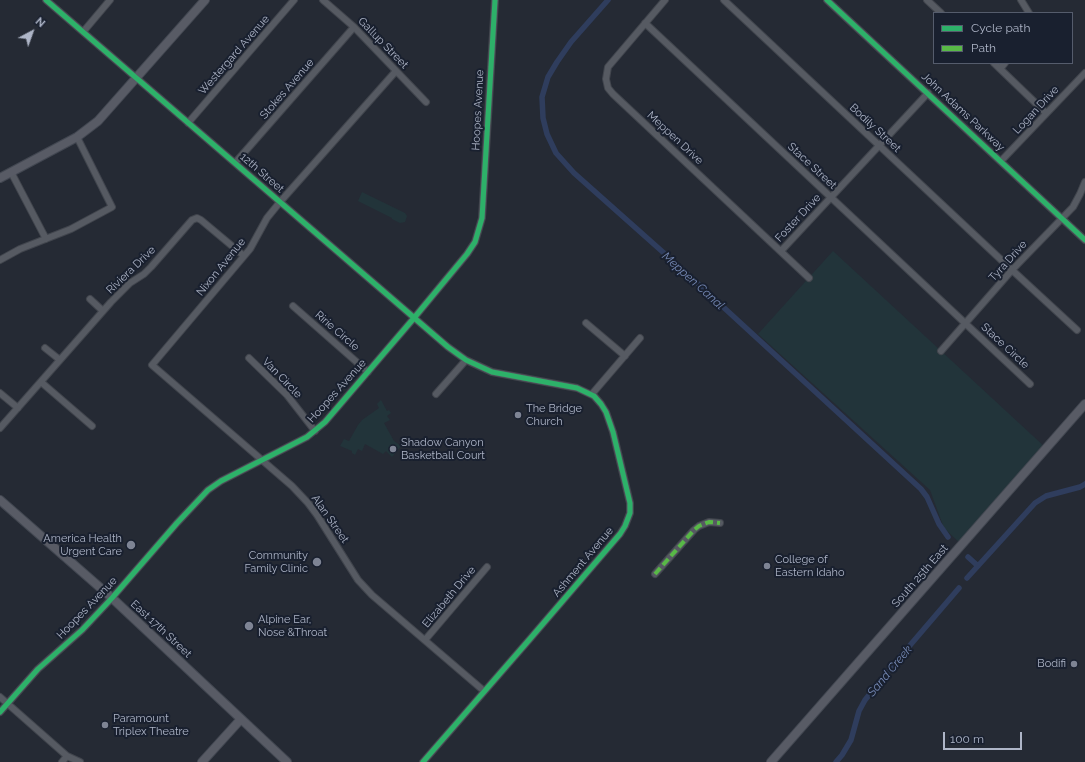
<!DOCTYPE html>
<html>
<head>
<meta charset="utf-8">
<style>
	body { margin:0 }
	#map { position:relative; width:1085px; height:762px; overflow:hidden; background:#252a34; font-family:Raleway,sans-serif }
	canvas { display:block }
	.legend { position:absolute; left:933px; top:12px; width:140px; height:52px; box-sizing:border-box; background:#19202f; border:1px solid #555c6c; margin:0; padding:5px 7px; list-style:none; font-size:12px; color:#aeb5c7 }
	.legend li { display:flex; align-items:center; gap:8px; height:20px }
	.legend b { width:20px; border:1px solid #555c6c }
	.north { position:absolute; left:12px; top:12px; width:40px; height:40px; -webkit-text-stroke:3px #19202f; paint-order:stroke; rotate:41deg; font-size:11px; font-weight:700; line-height:16px; text-align:center; color:#aeb5c7 }
	.north::after { content:''; display:block; margin:auto; width:14px; height:18px; background:#aeb5c7; clip-path:polygon(50% 0,100% 100%,50% 72%,0 100%) }
	.scale { position:absolute; left:943px; top:732px; width:79px; height:18px; box-sizing:border-box; border:2px solid #aeb5c7; border-top:0; padding-left:5px; font-size:12px; line-height:14px; white-space:nowrap; color:#aeb5c7; -webkit-text-stroke:3px #19202f; paint-order:stroke }
</style>
</head>
<body>
<div id="map">
<canvas width="1085" height="762"></canvas>
<ul class="legend">
<li><b style="height:5px;background:#2db169"></b>Cycle path</li>
<li><b style="height:5px;background:#58b947"></b>Path</li>
</ul>
<div class="north">N</div>
<div class="scale">100 m</div>
</div>
<script>
const c = document.querySelector('canvas').getContext('2d');
c.lineJoin = 'round';
function fill(path, color) { c.fillStyle = color; c.fill(path, 'evenodd'); }
const poly = rows => new Path2D(rows.map(r => 'M' + r).join(''));
function stroke(path, color, width, dash) { c.strokeStyle = color; c.lineWidth = width; c.lineCap = dash ? 'butt' : 'round'; c.setLineDash(dash || []); c.stroke(path); }
function drawText(font, color, halo, rows, align = 'center') {
  c.font = font + ' Raleway,sans-serif'; c.lineWidth = 4; c.setLineDash([]); c.textBaseline = 'middle'; c.strokeStyle = halo; c.fillStyle = color; for (const [text, x, y, turn = 0] of rows) {
    c.save(); c.translate(x, y); c.rotate((+turn || 0) * Math.PI / 180); c.textAlign = isNaN(turn) ? turn : align; if (halo) c.strokeText(text, 0, 0); c.fillText(text, 0, 0); c.restore();
  }
}
const green = poly([
	[362,192,405,213,407,216,405,222,400,223,392,219,392,218,358,201],
	[833,251,1046,448,962,545,944,528,930,490,758,334],
	[381,400,387,411,389,410,391,413,387,416,390,420,384,423,394,441,401,446,392,457,386,451,383,454,365,444,362,451,358,449,355,455,352,453,352,451,340,446,344,439,349,441,358,425,362,420,379,408,377,404]
]);
const canal = poly([
	[608,0,571,42,557,62,548,77,542,97,543,118,547,134,556,153,574,173,683,270,921,489,927,497,939,524,948,537],
	[968,557,978,566],
	[967,578,1035,503,1046,496,1080,487,1085,484],
	[836,762,842,755,851,740,859,711,865,700,900,657,959,588]
]);
const minor = poly([
	[46,0,448,347,466,360,492,372,577,388,594,396,601,404,606,412,613,432,630,503,630,513,625,526,620,534,529,640,423,762],
	[323,0,354,27,426,102],
	[665,0,608,67,606,79,608,88,613,94,809,278],
	[724,0,1012,270,1077,330],
	[827,0,1085,240],
	[927,0,941,13],
	[1021,0,1029,13],
	[645,23,1030,384],
	[83,32,110,0],
	[994,63,1046,113],
	[1000,69,1005,63],
	[396,71,280,202,267,218,250,249,152,365,292,486,308,503,317,515,358,580,372,595,484,691],
	[188,123,294,0],
	[1001,161,1085,73],
	[235,163,354,27],
	[11,172,46,239],
	[781,251,928,93],
	[0,260,20,249,71,229,112,207,77,137],
	[90,299,103,311],
	[293,306,368,372],
	[586,323,625,356],
	[45,348,60,360],
	[941,351,1012,270,1073,207,1080,194,1085,182],
	[249,358,287,395,315,431],
	[41,382,92,426],
	[0,393,18,408],
	[436,394,466,360],
	[592,394,640,338],
	[0,428,111,302,130,283,144,274,151,267,192,220,197,218,201,220,244,256],
	[655,574,694,530,699,526,709,522,720,523],
	[425,640,487,567],
	[0,697,67,756,80,762],
	[0,712,38,669,82,630,112,598,177,523,208,490,221,481,307,437,325,422,414,318,467,254,475,242,482,218,495,0],
	[62,762,67,756]
]);
const major = poly([
	[0,178,77,137,98,121,205,0],
	[0,500,112,598,287,762],
	[202,762,241,719],
	[771,762,1085,404]
]);
const quiet = poly([
	[655,574,694,530,699,526,709,522,720,523]
]);
const cycleway = poly([
	[46,0,448,347,466,360,492,372,577,388,594,396,601,404,606,412,613,432,630,503,630,513,625,526,620,534,529,640,423,762],
	[827,0,1085,240],
	[0,712,38,669,82,630,112,598,177,523,208,490,221,481,307,437,325,422,414,318,467,254,475,242,482,218,495,0]
]);
const markers = [
	[518,415,4,"#7e8494"],
	[393,449,4,"#7e8494"],
	[131,545,5,"#7e8494"],
	[317,562,5,"#7e8494"],
	[767,566,4,"#7e8494"],
	[249,626,5,"#7e8494"],
	[1074,664,4,"#7e8494"],
	[105,725,4,"#7e8494"]
];
const streetNames = [
	["Gallup Street",383,43,46],
	["Westergard Avenue",234,55,-49],
	["Stokes Avenue",287,89,-49],
	["Hoopes Avenue",478,110,-87],
	["Logan Drive",1036,110,-47],
	["John Adams Parkway",963,112,43],
	["Bodily Street",875,128,43],
	["Meppen Drive",675,138,43],
	["Stace Street",812,166,43],
	["12th Street",262,173,41],
	["Foster Drive",798,218,-47],
	["Tyra Drive",1008,261,-48],
	["Nixon Avenue",221,267,-51],
	["Riviera Drive",131,270,-44],
	["Ririe Circle",337,331,41],
	["Stace Circle",1005,346,43],
	["Van Circle",282,378,46],
	["Hoopes Avenue",337,391,-48],
	["Alan Street",330,519,55],
	["Ashment Avenue",583,562,-50],
	["South 25th East",920,576,-49],
	["Elizabeth Drive",449,597,-50],
	["Hoopes Avenue",87,608,-46],
	["East 17th Street",161,629,43]
];
const poiNames = [
	["The Bridge",526,409],
	["Church",526,422],
	["Shadow Canyon",401,443],
	["Basketball Court",401,456],
	["America Health",122,539,"right"],
	["Urgent Care",122,552,"right"],
	["Community",308,556,"right"],
	["Family Clinic",308,569,"right"],
	["College of",775,560],
	["Eastern Idaho",775,573],
	["Alpine Ear,",258,620],
	["Nose &Throat",258,633],
	["Bodifi",1066,664,"right"],
	["Paramount",113,719],
	["Triplex Theatre",113,732]
];
const waterNames = [
	["Meppen Canal",693,281,42],
	["Sand Creek",890,671,-50]
];
fill(green, '#22343a');
stroke(canal, '#2f3d5d', 5.5);
stroke(minor, '#41454d', 8);
stroke(major, '#424751', 10);
stroke(minor, '#565a62', 6);
stroke(major, '#585b65', 8);
stroke(quiet, '#58b947', 4, [8, 4]);
stroke(cycleway, '#2db169', 5);
for (const [x, y, r, color] of markers) { const dot = new Path2D(); dot.arc(x, y, r, 0, 2 * Math.PI); c.fillStyle = color; c.fill(dot); stroke(dot, '#19202f', 1.5); }
drawText('11px', '#aeb5c7', '#19202f', streetNames);
drawText('11px', '#aeb5c7', '#19202f', poiNames, 'left');
drawText('italic 12px', '#7487b2', '#19202f', waterNames);
</script>
</body>
</html>
